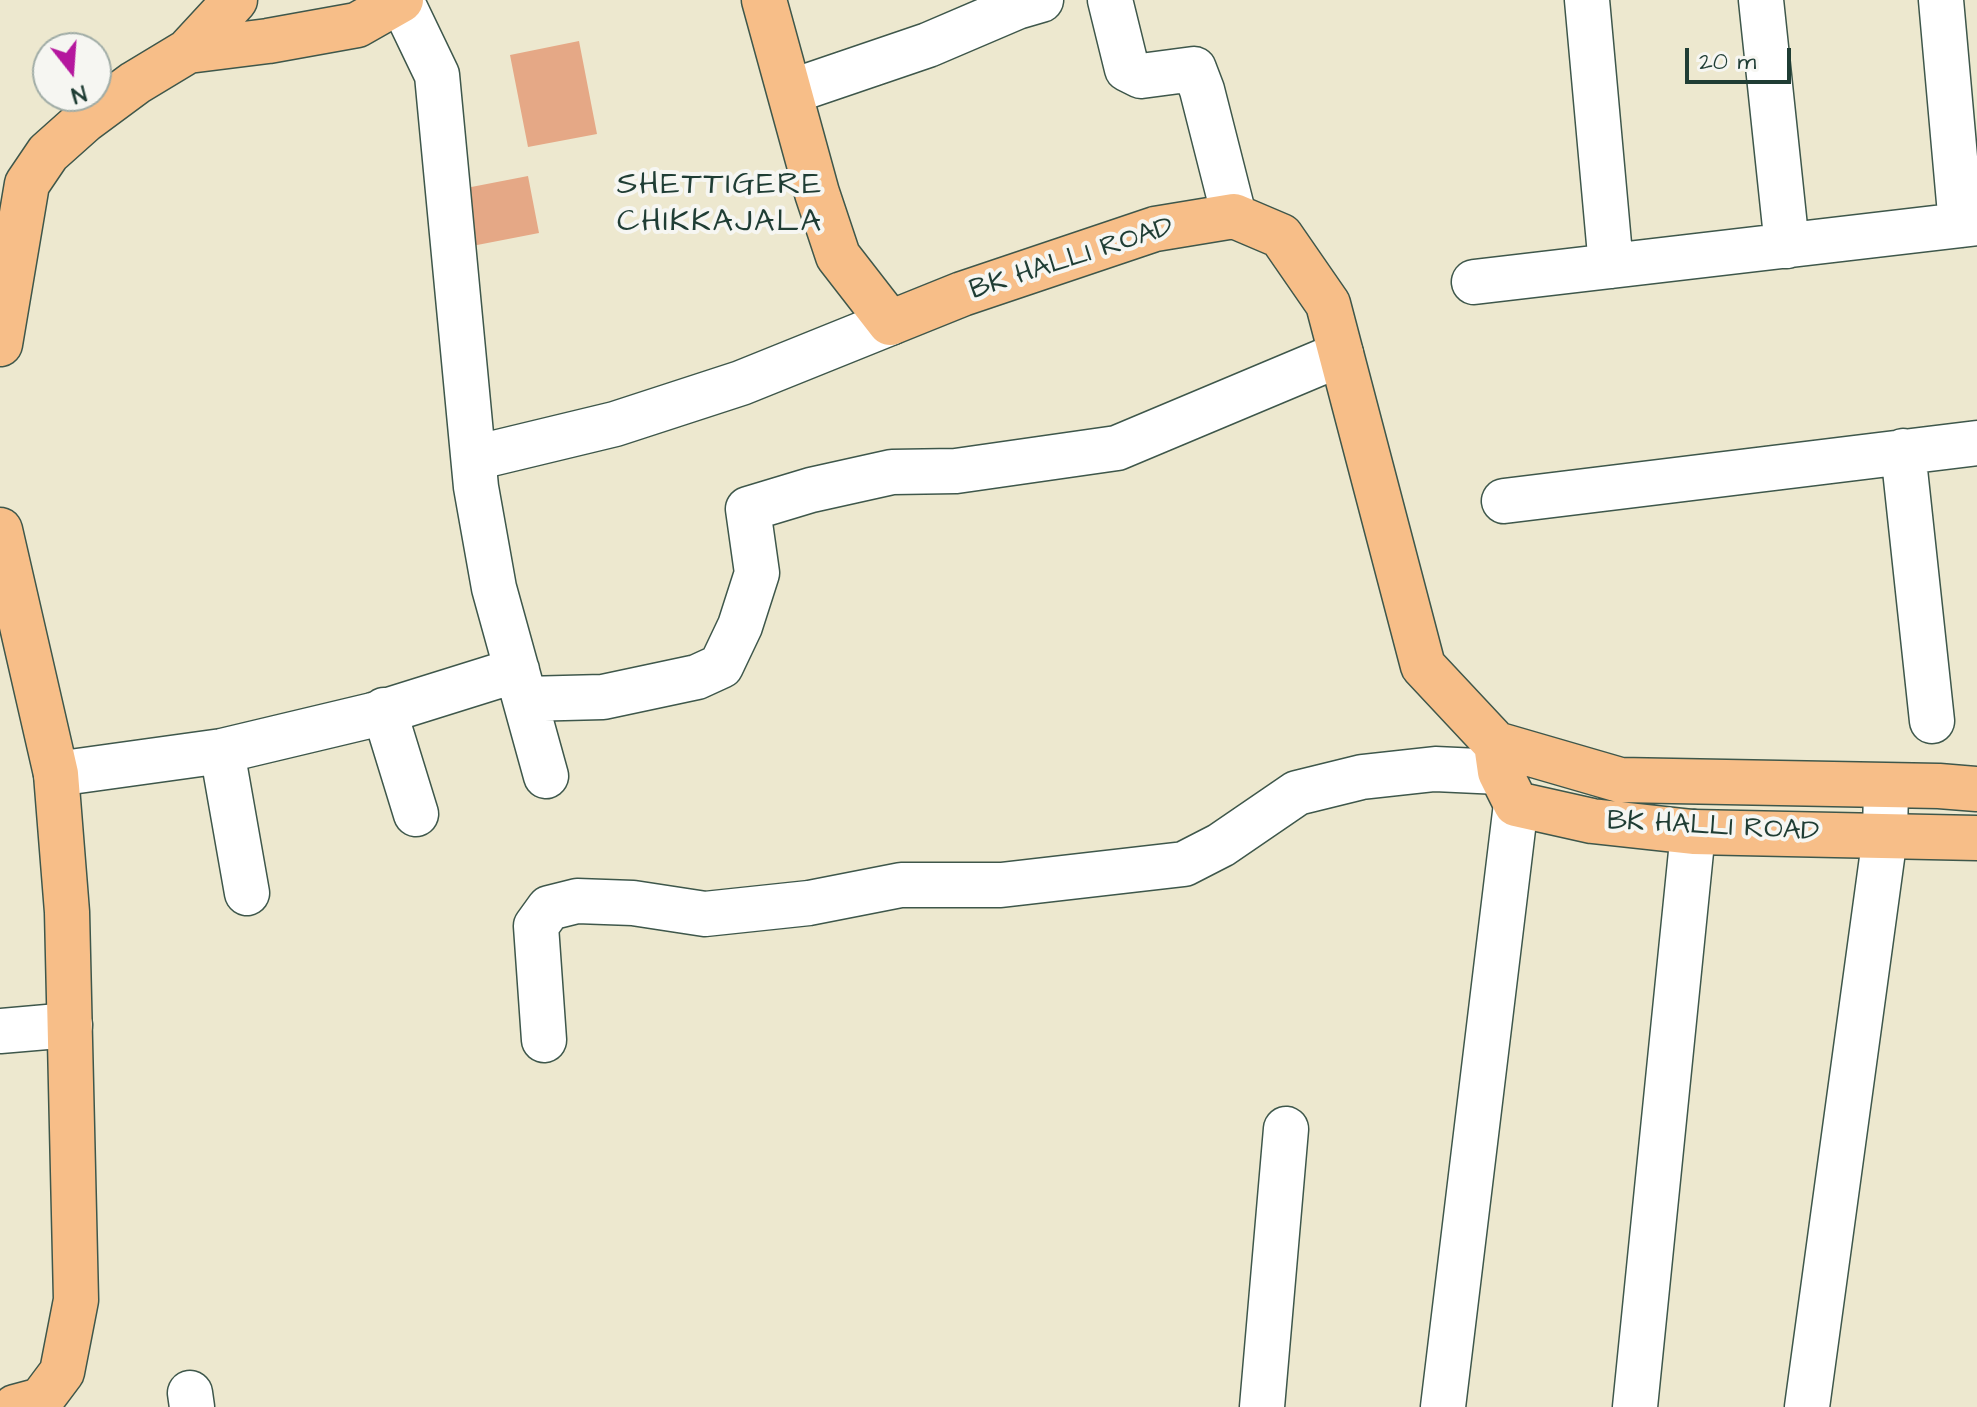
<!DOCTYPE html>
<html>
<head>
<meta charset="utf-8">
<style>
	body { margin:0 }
	#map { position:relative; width:1977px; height:1407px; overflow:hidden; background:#ede8cf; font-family:"Architects Daughter",sans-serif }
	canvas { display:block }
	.north { position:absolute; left:32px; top:32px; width:80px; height:80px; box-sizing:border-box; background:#f6f6f2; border:2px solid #a0aca6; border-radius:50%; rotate:163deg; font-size:22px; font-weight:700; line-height:32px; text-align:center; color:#1f3d34 }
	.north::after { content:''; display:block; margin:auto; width:28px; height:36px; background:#b5179e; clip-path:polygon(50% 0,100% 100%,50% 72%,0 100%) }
	.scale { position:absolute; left:1685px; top:48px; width:106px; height:36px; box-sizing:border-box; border:4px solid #1f3d34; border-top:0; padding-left:10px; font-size:24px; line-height:28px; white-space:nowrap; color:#1f3d34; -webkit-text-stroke:6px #f6f6f2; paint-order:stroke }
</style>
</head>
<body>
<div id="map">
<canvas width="1977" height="1407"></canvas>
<div class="north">N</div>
<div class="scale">20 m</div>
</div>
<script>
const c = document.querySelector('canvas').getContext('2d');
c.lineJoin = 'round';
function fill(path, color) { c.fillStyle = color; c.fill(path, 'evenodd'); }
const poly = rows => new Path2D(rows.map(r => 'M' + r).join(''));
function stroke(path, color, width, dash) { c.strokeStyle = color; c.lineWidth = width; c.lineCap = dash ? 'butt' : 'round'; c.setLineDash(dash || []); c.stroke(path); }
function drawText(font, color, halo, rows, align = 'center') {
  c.font = font + ' "Architects Daughter",sans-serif'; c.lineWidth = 8; c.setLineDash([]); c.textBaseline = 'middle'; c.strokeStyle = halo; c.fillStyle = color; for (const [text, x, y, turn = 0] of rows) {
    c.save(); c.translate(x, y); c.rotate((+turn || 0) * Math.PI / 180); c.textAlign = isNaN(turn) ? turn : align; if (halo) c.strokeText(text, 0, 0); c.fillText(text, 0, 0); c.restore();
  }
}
const building = poly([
	[579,41,597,134,528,147,510,55],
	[528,176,539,233,472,246,461,189]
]);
const minor = poly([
	[401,0,437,75,476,487,494,588,546,776],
	[1110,0,1127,69,1141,76,1194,69,1202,90,1234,216],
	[1587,0,1611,266],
	[1761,0,1787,246],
	[1941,0,1961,225],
	[790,92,928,45,1017,7,1041,0],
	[1474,282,1977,223],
	[1903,451,1932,721],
	[474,458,615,424,741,383,890,323],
	[1504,501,1977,443],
	[525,699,603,697,697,677,721,666,740,626,757,573,748,509,811,490,892,472,956,471,1117,448,1341,354],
	[384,710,416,814],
	[222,751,247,893],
	[56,774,222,751,373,715,517,670],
	[0,1031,70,1025],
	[544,1040,536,926,549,908,577,901,633,903,705,914,809,903,901,885,1001,885,1184,864,1221,845,1297,793,1362,777,1435,769,1500,772],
	[190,1393,192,1407],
	[1262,1407,1286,1129],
	[1443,1407,1516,804],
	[1635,1407,1693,832],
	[1807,1407,1885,836,1886,787]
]);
const major = poly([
	[764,0,817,193,838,256,890,323,962,294,1155,229,1234,216,1281,236,1328,304,1423,666,1496,744,1620,780,1939,786,1977,789],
	[188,51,268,41,357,25,401,0],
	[0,344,27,184,48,153,85,120,135,83,188,51,235,0],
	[0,530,56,774,67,912,76,1300,62,1372,41,1400,15,1407],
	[1496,744,1500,772,1516,804,1592,821,1693,832,1977,838]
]);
const streetNames = [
	["BK HALLI ROAD",1072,260,-18],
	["BK HALLI ROAD",1713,828,3]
];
const quarterNames = [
	["SHETTIGERE",720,186],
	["CHIKKAJALA",720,223]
];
fill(building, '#e5a886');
stroke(minor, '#3e574b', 47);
stroke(major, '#3e574b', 47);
stroke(minor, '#fff', 44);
stroke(major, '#f7be88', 44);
drawText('28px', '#1f3d34', '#f6f6f2', streetNames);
c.letterSpacing = '2px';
drawText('32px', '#1f3d34', '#f6f6f2', quarterNames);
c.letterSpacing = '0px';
</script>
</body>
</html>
